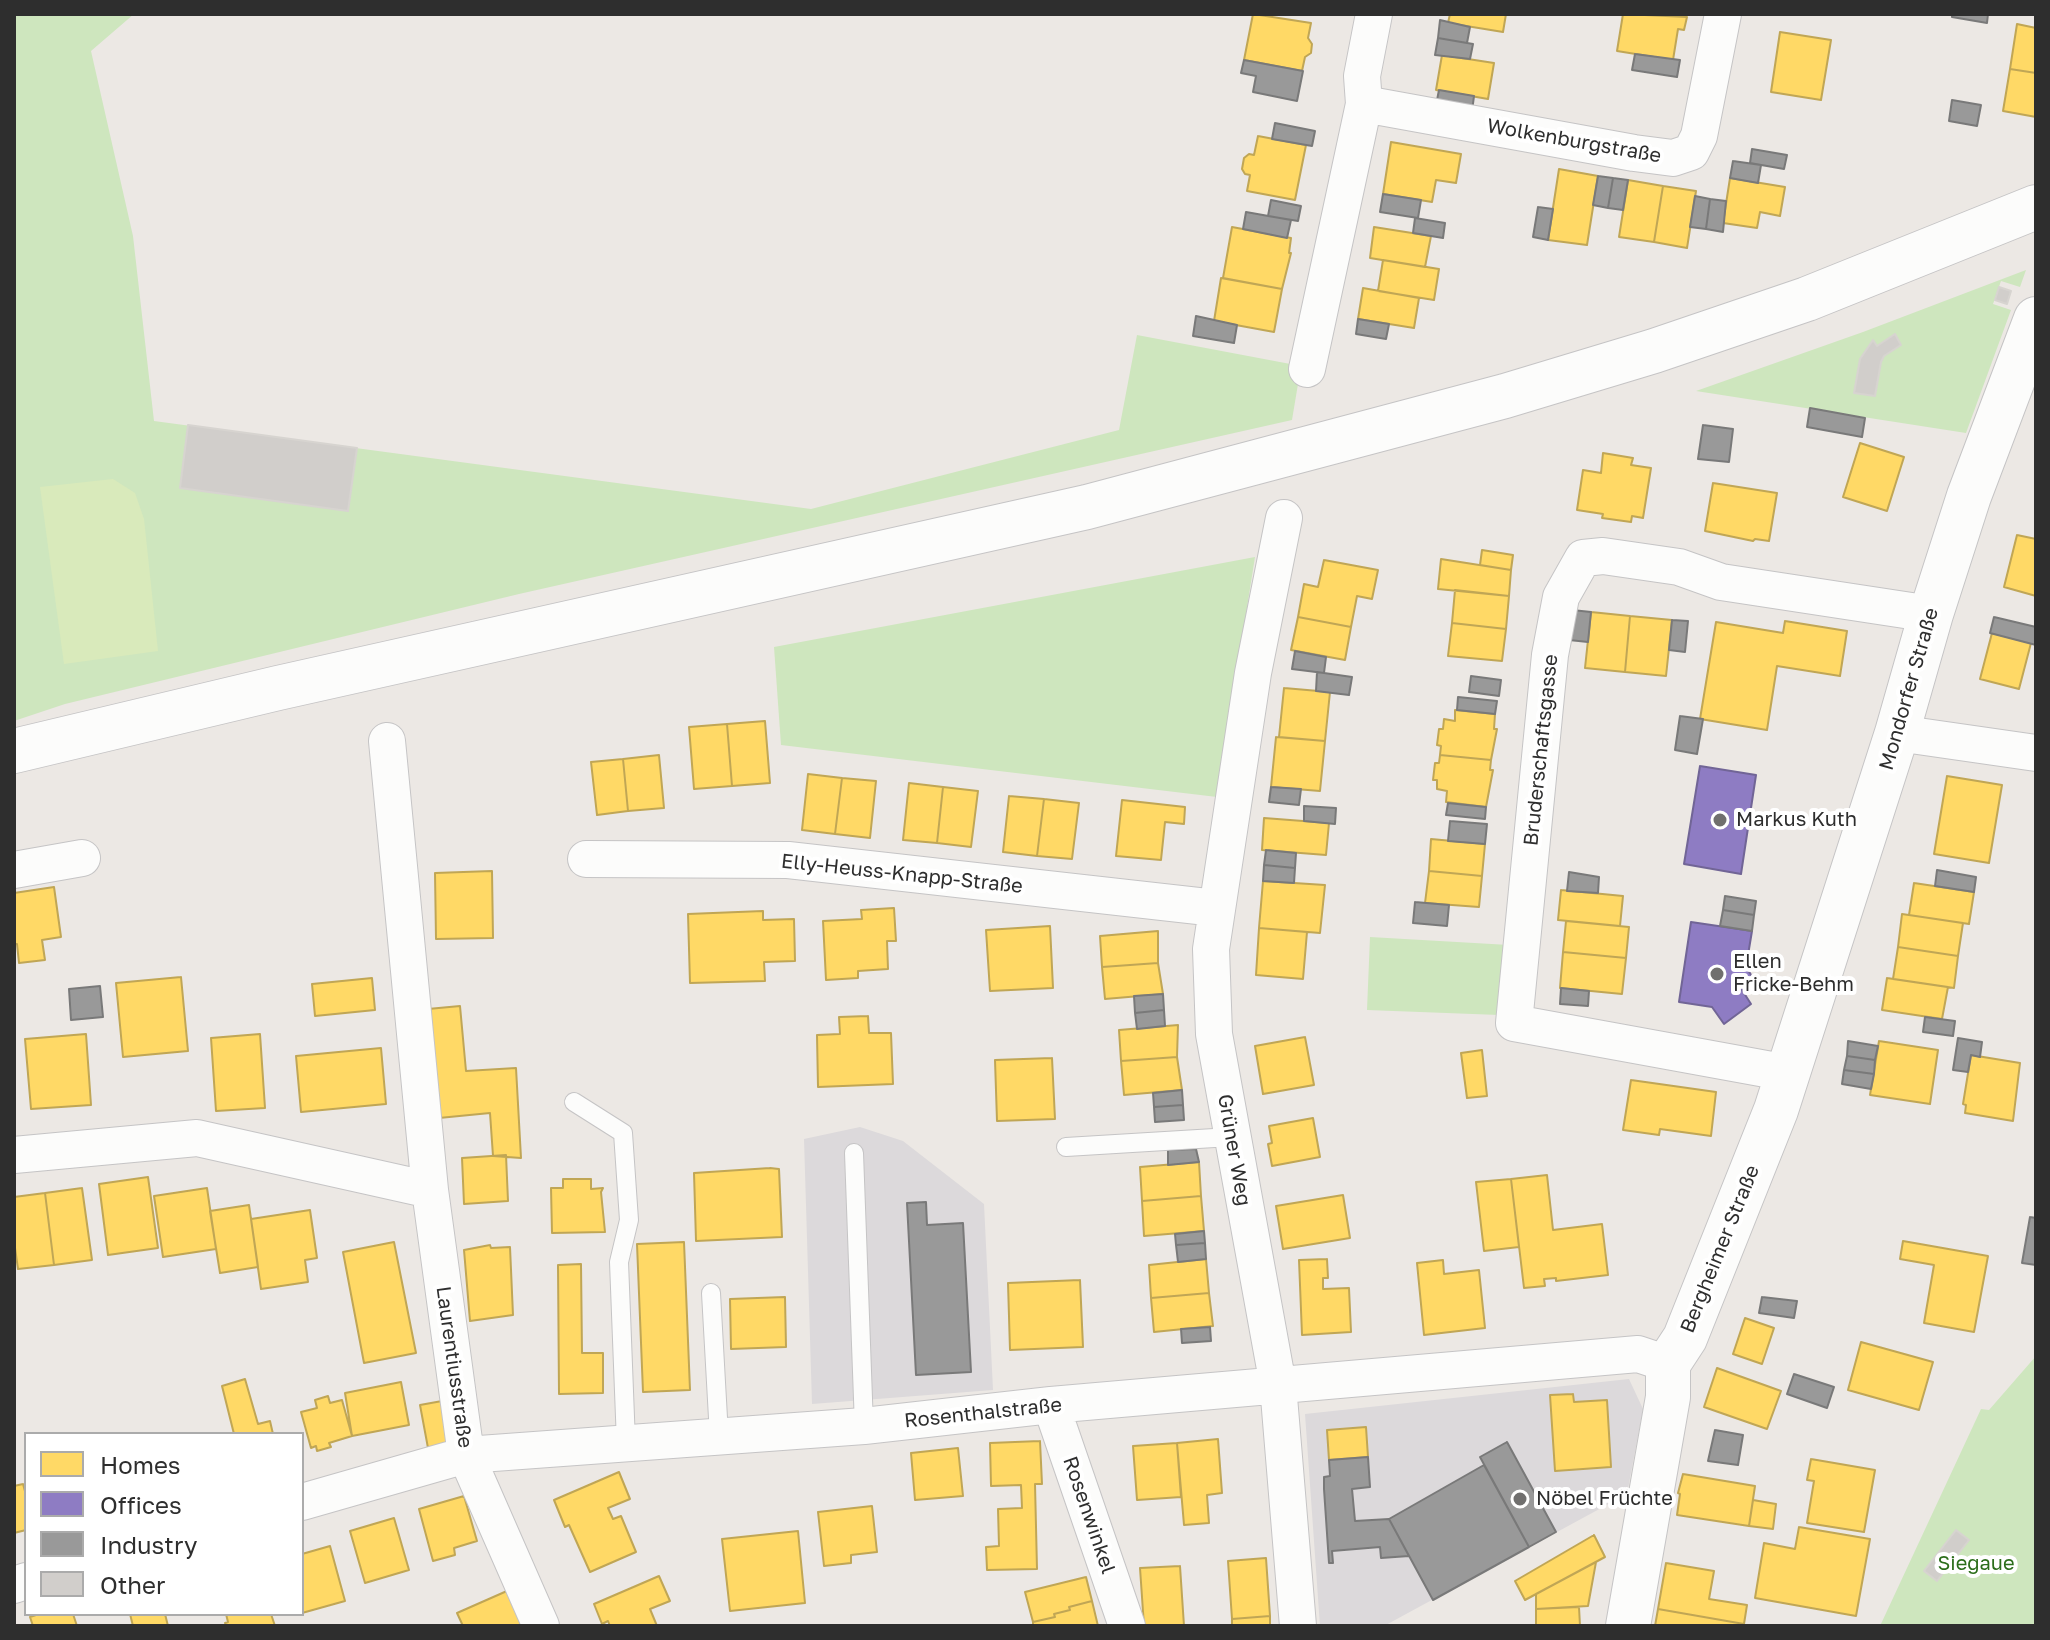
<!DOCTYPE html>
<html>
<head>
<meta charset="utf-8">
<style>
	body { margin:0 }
	#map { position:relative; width:2050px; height:1640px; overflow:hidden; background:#ece8e4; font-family:"Golos Text",sans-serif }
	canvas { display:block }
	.frame { position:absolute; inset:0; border:16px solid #2e2e2e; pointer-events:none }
	.legend { position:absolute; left:24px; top:1432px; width:280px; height:184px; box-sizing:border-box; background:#fff; border:2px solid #ababab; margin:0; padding:10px 14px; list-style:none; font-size:24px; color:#2e2e2e }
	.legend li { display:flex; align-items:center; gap:16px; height:40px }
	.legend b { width:40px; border:2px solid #ababab }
</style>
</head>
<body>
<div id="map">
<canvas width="2050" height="1640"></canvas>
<div class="frame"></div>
<ul class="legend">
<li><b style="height:22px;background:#ffd966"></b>Homes</li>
<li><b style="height:22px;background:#8e7cc3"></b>Offices</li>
<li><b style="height:22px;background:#999"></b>Industry</li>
<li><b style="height:22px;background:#d1cecb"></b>Other</li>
</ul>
</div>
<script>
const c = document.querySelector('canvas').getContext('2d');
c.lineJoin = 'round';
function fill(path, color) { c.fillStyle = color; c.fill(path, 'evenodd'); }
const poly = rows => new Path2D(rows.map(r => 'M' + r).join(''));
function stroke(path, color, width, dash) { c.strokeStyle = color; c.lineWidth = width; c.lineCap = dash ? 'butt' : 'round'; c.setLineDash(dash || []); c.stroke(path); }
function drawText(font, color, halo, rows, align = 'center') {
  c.font = font + ' "Golos Text",sans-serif'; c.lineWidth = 8; c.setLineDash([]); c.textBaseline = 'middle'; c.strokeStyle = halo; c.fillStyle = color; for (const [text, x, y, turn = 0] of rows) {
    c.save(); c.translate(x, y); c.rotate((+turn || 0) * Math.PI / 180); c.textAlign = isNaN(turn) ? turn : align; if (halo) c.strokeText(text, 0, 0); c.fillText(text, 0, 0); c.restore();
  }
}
const industrial = poly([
	[860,1127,903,1141,984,1204,993,1390,812,1404,804,1139],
	[1629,1379,1643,1409,1627,1494,1384,1626,1320,1626,1305,1414]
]);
const green = poly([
	[14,14,134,14,91,51,133,236,154,421,811,509,1119,430,1137,335,1301,366,1292,420,519,594,65,704,14,721],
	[2026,270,2020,287,2001,281,1993,304,2011,310,1966,433,1696,391,1863,332],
	[1255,557,1217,797,781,745,774,647],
	[1370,937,1509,945,1499,1015,1367,1010],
	[2036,1356,2036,1626,1880,1626,1981,1409,1989,1410]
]);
const pitch = poly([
	[113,479,135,493,144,519,158,651,64,664,40,487]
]);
const homes = poly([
	[1253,14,1311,23,1308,38,1312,44,1311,53,1305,57,1302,71,1244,60,1253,14],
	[1450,14,1506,14,1503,32,1448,23,1450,14],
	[1623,14,1687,17,1684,30,1678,29,1673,60,1617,51,1623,14],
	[2017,24,2036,28,2036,73,2010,69,2017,24],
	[1780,32,1831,40,1821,100,1771,92,1780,32],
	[1442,55,1494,63,1488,99,1436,90,1442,55],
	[2010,69,2036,73,2036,117,2003,111,2010,69],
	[1258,136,1306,145,1295,200,1247,191,1250,175,1245,174,1242,169,1244,158,1249,154,1254,155,1258,136],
	[1391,142,1461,154,1456,183,1436,180,1432,202,1383,194,1391,142],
	[1559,169,1598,176,1587,245,1548,240,1559,169],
	[1730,178,1785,187,1780,216,1760,212,1757,228,1723,223,1730,178],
	[1628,180,1663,186,1654,242,1619,237,1628,180],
	[1663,186,1696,191,1687,248,1654,242,1663,186],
	[1232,227,1291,238,1289,253,1291,253,1282,289,1223,278,1232,227],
	[1374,227,1431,236,1425,267,1370,258,1374,227],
	[1383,260,1439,269,1434,300,1378,291,1383,260],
	[1221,278,1282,289,1274,332,1214,321,1221,278],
	[1363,288,1419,298,1414,328,1358,319,1363,288],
	[1860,443,1904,457,1887,511,1843,497,1860,443],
	[1603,453,1633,458,1631,465,1651,468,1643,518,1632,516,1631,522,1602,518,1603,514,1577,510,1583,470,1601,473,1603,453],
	[1713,483,1777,493,1769,541,1755,539,1753,541,1705,531,1713,483],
	[2017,535,2036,539,2036,596,2004,587,2017,535],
	[1482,550,1513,555,1511,570,1480,565,1482,550],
	[1441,559,1511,570,1509,596,1438,589,1441,559],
	[1324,560,1378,570,1372,599,1357,596,1351,627,1298,617,1304,584,1318,587,1324,560],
	[1455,590,1509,596,1506,629,1452,623,1455,590],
	[1591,612,1630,616,1625,672,1585,668,1591,612],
	[1630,616,1672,620,1666,676,1625,672,1630,616],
	[1298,617,1351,627,1345,660,1291,650,1298,617],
	[1785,621,1847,631,1840,676,1777,666,1767,730,1700,719,1716,622,1783,633,1785,621],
	[1452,623,1506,629,1502,661,1448,656,1452,623],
	[1992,633,2031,643,2019,689,1980,679,1992,633],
	[1284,688,1330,692,1325,741,1279,737,1284,688],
	[1455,710,1495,714,1494,729,1497,729,1491,760,1440,755,1441,746,1437,745,1439,729,1443,729,1444,719,1455,721,1455,710],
	[765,721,770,783,732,786,727,724,765,721],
	[727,724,732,786,694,789,689,727,727,724],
	[1276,737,1325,741,1320,791,1271,787,1276,737],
	[659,755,664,808,628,811,623,759,659,755],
	[1440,755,1491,760,1490,770,1493,770,1486,807,1446,802,1447,791,1437,789,1437,780,1433,780,1435,763,1439,763,1440,755],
	[623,759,628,811,597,815,591,762,623,759],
	[808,774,842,778,835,834,802,830,808,774],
	[1947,776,2002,785,1989,863,1934,854,1947,776],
	[842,778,876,781,870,838,835,834,842,778],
	[909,783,943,787,937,843,903,840,909,783],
	[943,787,978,791,971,847,937,843,943,787],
	[1009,796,1044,799,1037,856,1003,852,1009,796],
	[1044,799,1079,803,1072,859,1037,856,1044,799],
	[1122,800,1185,807,1184,824,1165,822,1161,860,1116,856,1122,800],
	[1264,818,1329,823,1326,855,1262,850,1264,818],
	[1431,839,1485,844,1482,876,1429,871,1431,839],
	[492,871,493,938,436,939,435,873,492,871],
	[1429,871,1482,876,1479,907,1425,903,1429,871],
	[1263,881,1325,885,1320,933,1259,928,1263,881],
	[1914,883,1974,892,1969,924,1909,915,1914,883],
	[54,887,61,937,42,940,45,960,19,963,17,944,14,944,14,893,54,887],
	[1561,890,1623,896,1620,926,1558,920,1561,890],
	[894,908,896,941,887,941,888,969,858,971,858,978,826,980,823,921,862,919,861,910,894,908],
	[763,911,763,920,794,919,795,961,764,962,765,981,690,983,688,914,763,911],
	[1902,914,1963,923,1958,956,1898,947,1902,914],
	[1566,921,1629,927,1626,958,1563,952,1566,921],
	[1050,926,1053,988,990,991,986,930,1050,926],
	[1259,928,1307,932,1303,979,1256,975,1259,928],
	[1158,931,1158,963,1102,967,1100,936,1158,931],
	[1898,947,1958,956,1954,988,1893,979,1898,947],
	[1563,952,1626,958,1622,994,1560,988,1563,952],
	[1158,963,1163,994,1105,999,1102,967,1158,963],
	[181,977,188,1051,123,1057,116,983,181,977],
	[372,978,375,1010,315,1016,312,984,372,978],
	[1887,978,1948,987,1942,1019,1882,1010,1887,978],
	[460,1006,466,1071,516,1068,521,1158,493,1156,490,1113,439,1118,428,1009,460,1006],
	[868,1016,869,1033,891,1033,893,1084,818,1087,817,1035,840,1034,839,1017,868,1016],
	[1178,1025,1177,1057,1121,1061,1119,1030,1178,1025],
	[86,1034,91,1105,31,1109,25,1039,86,1034],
	[260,1034,265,1108,216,1111,211,1038,260,1034],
	[1305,1037,1314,1085,1263,1094,1255,1046,1305,1037],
	[1879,1041,1938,1050,1930,1104,1870,1095,1879,1041],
	[381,1048,386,1104,301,1112,296,1056,381,1048],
	[1482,1050,1487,1096,1467,1098,1461,1053,1482,1050],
	[1971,1055,2020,1063,2013,1121,1965,1113,1966,1105,1963,1104,1971,1055],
	[1177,1057,1182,1090,1124,1095,1121,1061,1177,1057],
	[1052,1058,1055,1119,997,1121,995,1060,1052,1058],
	[1631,1080,1716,1092,1711,1136,1660,1129,1659,1135,1623,1130,1631,1080],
	[1313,1118,1320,1157,1272,1166,1268,1144,1272,1143,1269,1126,1313,1118],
	[506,1155,508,1201,464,1204,462,1158,506,1155],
	[1199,1162,1201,1196,1142,1201,1140,1167,1199,1162],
	[770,1168,779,1169,782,1237,696,1241,694,1173,770,1168],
	[1547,1175,1553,1230,1602,1224,1608,1275,1556,1281,1556,1278,1544,1279,1545,1286,1524,1288,1511,1179,1547,1175],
	[148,1177,158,1248,108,1255,99,1184,148,1177],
	[563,1179,591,1179,591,1189,603,1188,601,1192,605,1232,552,1233,551,1188,563,1188,563,1179],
	[1511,1179,1519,1247,1484,1251,1476,1182,1511,1179],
	[82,1188,92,1260,54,1265,45,1193,82,1188],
	[207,1188,216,1249,163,1257,154,1196,207,1188],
	[45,1193,54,1265,18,1269,14,1241,14,1197,45,1193],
	[1343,1195,1350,1238,1283,1249,1276,1206,1343,1195],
	[1201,1196,1204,1231,1144,1236,1142,1201,1201,1196],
	[249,1205,258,1267,220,1273,210,1211,249,1205],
	[310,1210,317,1258,305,1260,308,1282,261,1289,251,1219,310,1210],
	[1903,1241,1988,1256,1974,1332,1924,1323,1934,1265,1900,1259,1903,1241],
	[394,1242,416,1353,364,1363,343,1252,394,1242],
	[684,1242,690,1390,643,1392,637,1244,684,1242],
	[490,1245,491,1248,510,1247,513,1315,470,1321,464,1250,490,1245],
	[1206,1259,1209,1293,1151,1298,1149,1265,1206,1259],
	[1327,1259,1328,1278,1323,1278,1323,1289,1349,1288,1351,1332,1302,1335,1299,1260,1327,1259],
	[1443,1260,1444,1274,1479,1270,1485,1328,1424,1335,1417,1263,1443,1260],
	[581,1264,582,1353,603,1353,603,1393,559,1394,558,1265,581,1264],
	[1080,1280,1083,1347,1010,1350,1008,1283,1080,1280],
	[1209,1293,1213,1326,1154,1332,1151,1298,1209,1293],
	[785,1297,786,1347,731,1349,730,1299,785,1297],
	[1745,1318,1774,1328,1762,1364,1733,1354,1745,1318],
	[1861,1342,1933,1362,1919,1410,1848,1390,1861,1342],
	[1717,1368,1781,1391,1767,1429,1704,1407,1717,1368],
	[245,1379,258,1424,270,1421,273,1434,234,1434,222,1386,245,1379],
	[401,1382,409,1425,352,1436,345,1393,401,1382],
	[1573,1394,1574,1402,1607,1400,1611,1467,1555,1471,1550,1395,1573,1394],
	[328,1396,330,1403,342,1400,352,1436,329,1443,331,1447,317,1451,316,1446,311,1448,301,1412,317,1408,315,1400,328,1396],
	[453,1399,461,1442,428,1448,420,1405,453,1399],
	[1366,1427,1368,1457,1329,1460,1327,1430,1366,1427],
	[1218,1439,1222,1493,1207,1495,1209,1523,1184,1525,1177,1443,1218,1439],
	[1040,1441,1042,1484,1035,1484,1037,1569,987,1570,986,1547,999,1546,998,1509,1022,1508,1021,1485,991,1486,990,1443,1040,1441],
	[1177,1443,1181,1497,1137,1500,1133,1446,1177,1443],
	[958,1448,963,1496,915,1500,911,1453,958,1448],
	[1811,1459,1875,1470,1864,1532,1807,1523,1814,1481,1807,1480,1811,1459],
	[619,1472,630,1499,608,1508,613,1519,621,1516,636,1552,590,1572,569,1525,565,1527,554,1500,619,1472],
	[1683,1474,1755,1486,1749,1526,1677,1515,1680,1494,1678,1493,1683,1474],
	[23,1484,26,1495,26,1530,14,1533,14,1486,23,1484],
	[464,1496,477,1541,454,1548,455,1555,433,1561,419,1509,464,1496],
	[1753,1500,1776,1504,1773,1529,1749,1526,1753,1500],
	[872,1506,877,1552,851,1555,851,1563,824,1566,818,1512,872,1506],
	[394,1518,409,1570,365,1583,350,1531,394,1518],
	[1799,1527,1870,1539,1856,1616,1755,1598,1764,1543,1795,1549,1799,1527],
	[798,1531,805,1603,730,1611,722,1539,798,1531],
	[1594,1535,1605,1557,1525,1600,1515,1581,1594,1535],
	[330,1546,345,1601,302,1613,302,1554,330,1546],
	[1266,1558,1270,1616,1232,1619,1228,1561,1266,1558],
	[1596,1562,1588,1606,1536,1609,1536,1594,1596,1562],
	[1666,1563,1714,1571,1709,1599,1747,1605,1744,1624,1658,1609,1666,1563],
	[1180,1566,1184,1626,1144,1626,1140,1568,1180,1566],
	[659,1576,670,1601,650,1609,657,1626,610,1626,608,1621,602,1624,594,1604,659,1576],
	[1086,1577,1092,1601,1069,1607,1070,1610,1054,1614,1055,1617,1033,1622,1025,1592,1086,1577],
	[516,1587,533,1626,463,1626,457,1613,516,1587],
	[1092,1601,1098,1626,1033,1626,1033,1622,1055,1617,1054,1614,1070,1610,1069,1607,1092,1601],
	[1579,1607,1580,1626,1536,1626,1536,1609,1579,1607],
	[1658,1609,1744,1624,1743,1626,1655,1626,1658,1609],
	[39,1614,73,1614,77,1626,33,1626,30,1617,39,1614],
	[130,1614,165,1614,168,1626,133,1626,130,1614],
	[226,1614,271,1614,275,1626,226,1626,225,1623,228,1622,226,1614],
	[1270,1616,1270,1626,1232,1626,1232,1619,1270,1616]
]);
const offices = poly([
	[1700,766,1756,775,1741,874,1684,864,1700,766],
	[1691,922,1752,931,1746,967,1755,981,1742,990,1751,1004,1724,1024,1712,1007,1679,1002,1691,922]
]);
const industry = poly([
	[1952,14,1988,14,1987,23,1952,17,1952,14],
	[1440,20,1470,27,1467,43,1438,38,1440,20],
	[1438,38,1473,44,1470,59,1435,55,1438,38],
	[1635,54,1680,60,1677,77,1632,70,1635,54],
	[1244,60,1303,71,1297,101,1253,92,1256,76,1241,73,1244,60],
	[1439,90,1474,96,1472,111,1436,105,1439,90],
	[1952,100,1981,105,1977,126,1949,121,1952,100],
	[1275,123,1315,131,1312,146,1272,139,1275,123],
	[1752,149,1787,155,1784,169,1750,163,1752,149],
	[1733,161,1761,165,1758,183,1730,178,1733,161],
	[1598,176,1613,178,1608,208,1593,205,1598,176],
	[1613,178,1628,180,1623,210,1608,208,1613,178],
	[1383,194,1421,200,1418,218,1380,212,1383,194],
	[1695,196,1710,199,1706,229,1690,227,1695,196],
	[1710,199,1726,201,1723,232,1706,229,1710,199],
	[1271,200,1301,206,1298,221,1268,216,1271,200],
	[1538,207,1553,209,1548,240,1533,237,1538,207],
	[1246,212,1291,220,1287,238,1243,229,1246,212],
	[1415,218,1445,223,1443,238,1413,233,1415,218],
	[1196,316,1237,325,1234,343,1193,336,1196,316],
	[1358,319,1389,324,1386,339,1356,334,1358,319],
	[1810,408,1865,418,1862,437,1807,427,1810,408],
	[1703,425,1733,429,1729,462,1698,459,1703,425],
	[1572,610,1591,612,1588,642,1569,640,1572,610],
	[1994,617,2036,627,2036,645,1990,633,1994,617],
	[1672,620,1688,621,1685,652,1669,650,1672,620],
	[1295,651,1326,657,1324,673,1292,669,1295,651],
	[1317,672,1352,677,1349,695,1316,691,1317,672],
	[1471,676,1501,680,1499,696,1469,692,1471,676],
	[1458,697,1497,701,1495,714,1457,710,1458,697],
	[1680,716,1703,719,1697,754,1675,750,1680,716],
	[1271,787,1301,789,1299,805,1269,802,1271,787],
	[1448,803,1486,807,1485,819,1446,815,1448,803],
	[1304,806,1336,808,1335,824,1304,821,1304,806],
	[1450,821,1487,824,1485,844,1448,841,1450,821],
	[1266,850,1296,853,1295,868,1264,865,1266,850],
	[1264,865,1295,868,1294,883,1263,881,1264,865],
	[1937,870,1976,877,1974,892,1935,886,1937,870],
	[1569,872,1599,877,1598,893,1567,891,1569,872],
	[1725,896,1756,901,1754,915,1723,910,1725,896],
	[1415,902,1449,905,1447,926,1413,923,1415,902],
	[1723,910,1754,915,1752,931,1720,926,1723,910],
	[100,986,103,1017,71,1020,69,989,100,986],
	[1561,988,1589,991,1588,1006,1560,1004,1561,988],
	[1163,994,1164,1010,1135,1013,1134,996,1163,994],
	[1164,1010,1165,1026,1137,1029,1135,1013,1164,1010],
	[1925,1017,1955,1021,1953,1036,1923,1032,1925,1017],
	[1958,1038,1982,1042,1980,1057,1971,1055,1968,1072,1953,1070,1958,1038],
	[1848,1041,1878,1046,1875,1060,1847,1056,1848,1041],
	[1847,1056,1875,1060,1874,1074,1844,1070,1847,1056],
	[1844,1070,1874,1074,1871,1089,1842,1084,1844,1070],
	[1182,1090,1183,1105,1154,1107,1153,1093,1182,1090],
	[1183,1105,1184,1120,1155,1122,1154,1107,1183,1105],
	[1196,1149,1199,1162,1168,1165,1168,1150,1196,1149],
	[926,1202,927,1225,963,1223,971,1372,916,1375,907,1203,926,1202],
	[2030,1217,2036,1218,2036,1265,2022,1263,2030,1217],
	[1204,1231,1205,1243,1176,1245,1175,1234,1204,1231],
	[1205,1243,1206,1259,1178,1262,1176,1245,1205,1243],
	[1762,1297,1797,1301,1794,1318,1759,1313,1762,1297],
	[1210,1327,1211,1341,1182,1343,1181,1329,1210,1327],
	[1794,1374,1834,1387,1827,1408,1787,1394,1794,1374],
	[1715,1430,1743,1435,1738,1465,1708,1461,1715,1430],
	[1507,1442,1556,1532,1529,1547,1480,1457,1507,1442],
	[1368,1457,1370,1487,1352,1489,1355,1521,1389,1519,1409,1556,1381,1558,1380,1547,1332,1551,1333,1563,1329,1563,1324,1489,1324,1477,1330,1476,1329,1460,1368,1457],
	[1484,1465,1529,1547,1433,1600,1389,1519,1484,1465]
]);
const building = poly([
	[1999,287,2011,291,2007,304,1995,300,1999,287],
	[1895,334,1901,345,1884,356,1881,362,1875,396,1854,393,1860,359,1873,340,1877,346,1895,334],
	[188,425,357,448,348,511,180,488,188,425],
	[1956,1530,1969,1540,1937,1581,1924,1571,1956,1530]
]);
const lane = poly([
	[574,1102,623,1133,629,1220,619,1262,626,1443],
	[1066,1147,1231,1137],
	[854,1153,864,1426],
	[711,1293,719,1436]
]);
const street = poly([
	[1364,104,1634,153,1673,158,1691,152,1699,136,1723,14],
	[1307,369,1364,104,1362,76,1374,14],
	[1284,518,1253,673,1211,949,1214,1034,1278,1385,1298,1626],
	[1897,733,2036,753],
	[387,741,430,1190,466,1455,541,1626],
	[586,859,788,860,1216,908],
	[14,870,82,858],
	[1788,1073,1514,1023,1550,655,1561,597,1583,558,1603,556,1679,567,1721,582,1931,614],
	[14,1155,197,1138,430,1190],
	[1051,1405,1127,1626],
	[302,1502,466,1455,864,1426,1051,1405,1638,1354,1668,1364],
	[14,1585,26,1581]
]);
const secondary = poly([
	[14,751,278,688,1087,507,1505,396,1654,351,1807,299,2036,207],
	[1628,1626,1668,1397,1668,1364,1685,1338,1776,1110,1897,733,1931,614,1969,496,2036,319]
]);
const markers = [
	[1720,820,8,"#706f6e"],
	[1717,974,8,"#706f6e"],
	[1520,1499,8,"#706f6e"]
];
const streetNames = [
	["Wolkenburgstraße",1574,141,10],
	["Mondorfer Straße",1909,689,-74],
	["Bruderschaftsgasse",1541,750,-84],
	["Elly-Heuss-Knapp-Straße",902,874,6],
	["Grüner Weg",1234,1150,80],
	["Bergheimer Straße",1720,1249,-68],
	["Laurentiusstraße",454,1367,82],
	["Rosenthalstraße",983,1413,-6],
	["Rosenwinkel",1089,1515,71]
];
const poiNames = [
	["Markus Kuth",1736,820],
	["Ellen",1733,962],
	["Fricke-Behm",1733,985],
	["Nöbel Früchte",1536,1499]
];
const parkNames = [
	["Siegaue",1976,1564]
];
fill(industrial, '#dcd9db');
fill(green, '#cee6be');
fill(pitch, '#d9eabb');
fill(homes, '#ffd966');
stroke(homes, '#c0a655', 2);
fill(offices, '#8e7cc3');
stroke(offices, '#716596', 2);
fill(industry, '#999');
stroke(industry, '#797979', 2);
fill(building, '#d1cecb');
stroke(building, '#d7d4d0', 2);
stroke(lane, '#c5c4c5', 20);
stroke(street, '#c5c4c5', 38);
stroke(secondary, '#c5c4c5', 46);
stroke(lane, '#fcfcfb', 18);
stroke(street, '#fcfcfb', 36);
stroke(secondary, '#fcfcfb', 44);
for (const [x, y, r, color] of markers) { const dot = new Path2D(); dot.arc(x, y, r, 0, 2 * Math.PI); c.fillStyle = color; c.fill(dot); stroke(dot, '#fff', 3); }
drawText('20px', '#2e2e2e', '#fff', streetNames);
drawText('20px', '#2e2e2e', '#fff', poiNames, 'left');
drawText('20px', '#2c6e1b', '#fff', parkNames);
</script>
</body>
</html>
